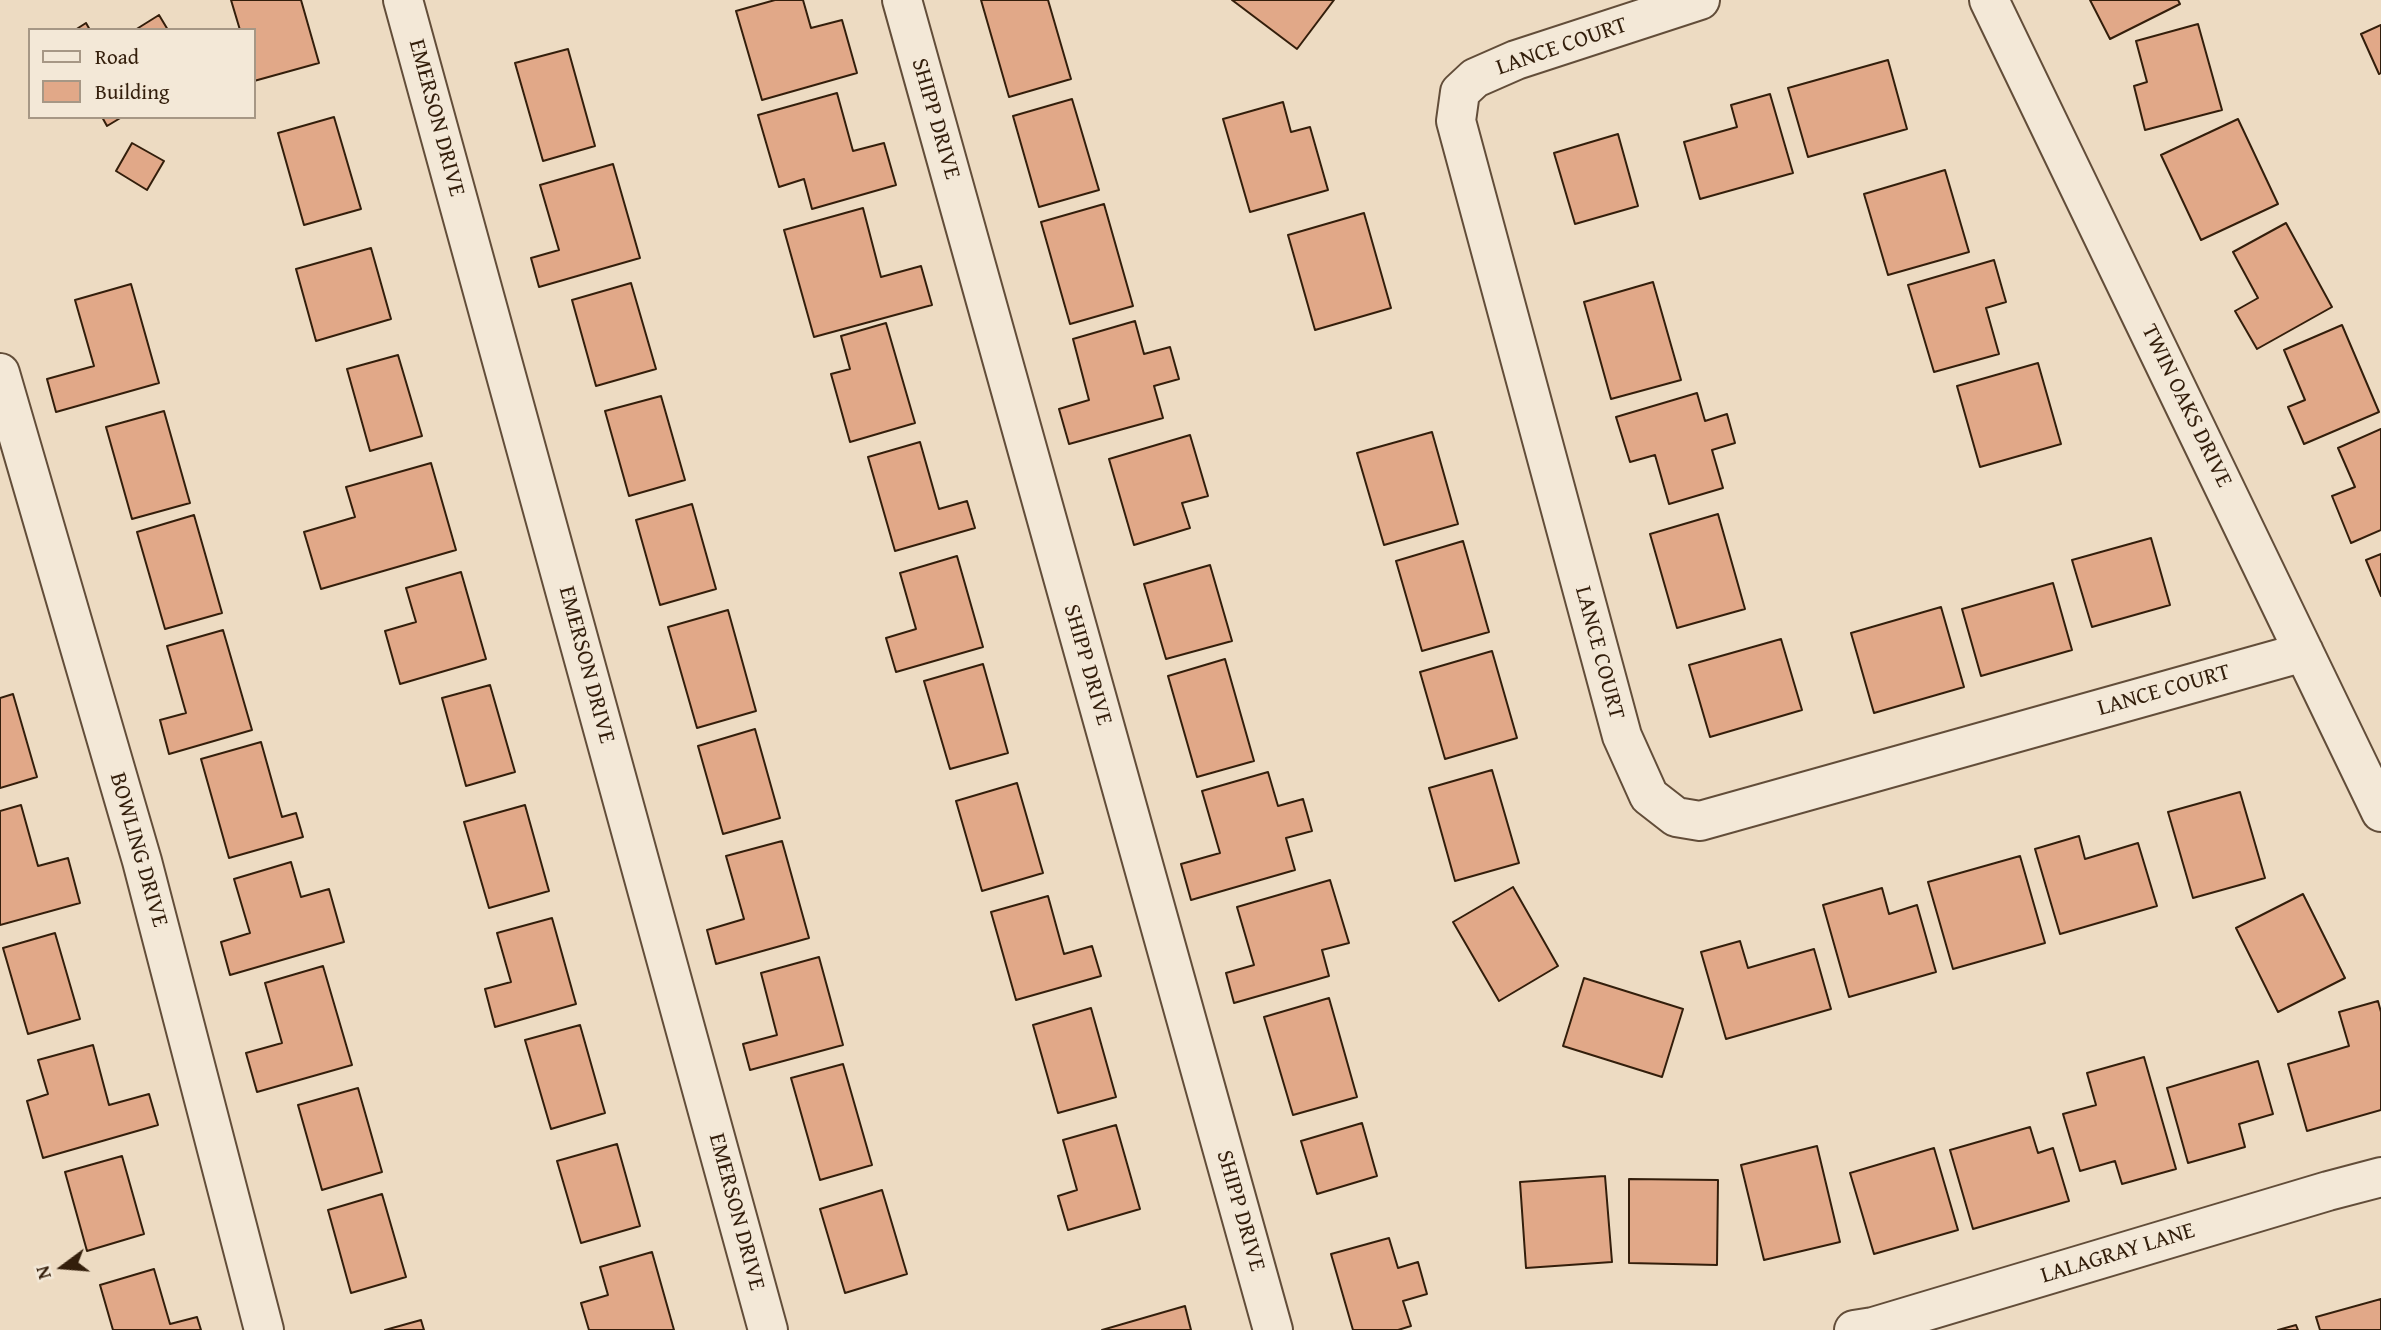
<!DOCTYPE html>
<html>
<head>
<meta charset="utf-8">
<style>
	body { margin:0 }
	#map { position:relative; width:2381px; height:1330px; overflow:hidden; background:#eddbc2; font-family:"Gentium Book Plus",serif }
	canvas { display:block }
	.legend { position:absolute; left:28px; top:28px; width:228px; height:91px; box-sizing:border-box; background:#f3e8d7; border:2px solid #a69785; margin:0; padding:9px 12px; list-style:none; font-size:21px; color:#331e0b }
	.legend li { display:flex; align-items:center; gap:14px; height:35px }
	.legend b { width:35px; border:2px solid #a69785 }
	.north { position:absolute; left:28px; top:1232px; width:70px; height:70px; -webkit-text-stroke:5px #f3e8d7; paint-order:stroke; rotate:254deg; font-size:19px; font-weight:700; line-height:28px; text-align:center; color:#331e0b }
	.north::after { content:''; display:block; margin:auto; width:24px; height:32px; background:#331e0b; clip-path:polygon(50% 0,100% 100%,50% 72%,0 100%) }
</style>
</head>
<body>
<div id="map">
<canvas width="2381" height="1330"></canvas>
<ul class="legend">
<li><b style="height:9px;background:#f3e8d7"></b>Road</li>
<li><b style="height:19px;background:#e1a888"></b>Building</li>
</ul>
<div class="north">N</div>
</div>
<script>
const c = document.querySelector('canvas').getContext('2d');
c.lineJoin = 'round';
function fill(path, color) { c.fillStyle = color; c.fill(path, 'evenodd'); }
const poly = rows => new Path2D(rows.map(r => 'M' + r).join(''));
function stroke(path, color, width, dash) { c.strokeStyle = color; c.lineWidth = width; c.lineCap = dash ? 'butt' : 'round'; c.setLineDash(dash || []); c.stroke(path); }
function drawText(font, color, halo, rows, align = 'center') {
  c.font = font + ' "Gentium Book Plus",serif'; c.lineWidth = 7; c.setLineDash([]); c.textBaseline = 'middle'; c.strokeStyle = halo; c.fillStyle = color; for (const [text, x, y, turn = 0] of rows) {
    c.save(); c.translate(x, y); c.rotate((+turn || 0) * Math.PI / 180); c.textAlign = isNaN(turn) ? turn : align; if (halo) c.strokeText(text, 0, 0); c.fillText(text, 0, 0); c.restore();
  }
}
const building = poly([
	[231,0,301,0,319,63,254,81,254,30,240,30,231,0],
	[775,0,803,0,811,28,842,20,857,73,762,100,736,11,775,0],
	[981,0,1048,0,1071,79,1009,97,981,0],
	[1232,0,1334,0,1297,49,1232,0],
	[2090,0,2178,0,2180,4,2110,39,2090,0],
	[159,15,168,30,135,30,159,15],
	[86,23,90,30,75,30,86,23],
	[2198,24,2222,110,2145,130,2134,86,2147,82,2136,41,2198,24],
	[2381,25,2381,73,2379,74,2361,34,2381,25],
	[568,49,595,146,543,161,515,63,568,49],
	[1888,60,1907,129,1808,157,1788,88,1888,60],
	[837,93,853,151,884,143,896,185,812,209,804,179,779,187,758,115,837,93],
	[1770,94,1793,173,1700,199,1684,142,1737,127,1731,105,1770,94],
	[1072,99,1099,190,1039,207,1013,116,1072,99],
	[1283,102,1291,132,1310,127,1328,190,1250,212,1223,119,1283,102],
	[102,117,122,117,107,126,102,117],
	[334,117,361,209,304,225,278,133,334,117],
	[2238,119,2278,204,2201,240,2161,155,2238,119],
	[1618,134,1638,206,1575,224,1554,153,1618,134],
	[132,143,164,161,147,190,116,171,132,143],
	[613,164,640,258,539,287,531,258,559,250,540,185,613,164],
	[1945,170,1969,252,1888,275,1864,194,1945,170],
	[1104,204,1133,306,1070,324,1041,222,1104,204],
	[863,208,881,277,921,266,932,305,814,337,784,230,863,208],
	[1364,213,1391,308,1315,330,1288,235,1364,213],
	[2286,223,2332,307,2257,349,2235,311,2258,298,2233,252,2286,223],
	[371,248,391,319,316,341,296,269,371,248],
	[1994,260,2006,302,1986,308,1999,354,1934,372,1908,285,1994,260],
	[1653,282,1681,380,1611,399,1584,302,1653,282],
	[631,283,656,369,596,386,572,300,631,283],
	[131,284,159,383,56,412,47,379,94,366,75,300,131,284],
	[1135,321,1144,354,1170,347,1179,379,1154,386,1163,418,1069,444,1059,409,1089,400,1073,339,1135,321],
	[886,323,915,423,850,442,831,374,850,369,841,336,886,323],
	[2342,325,2379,412,2304,444,2288,407,2305,400,2284,350,2342,325],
	[398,355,422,436,370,451,347,369,398,355],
	[2038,363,2061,444,1980,467,1957,386,2038,363],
	[1697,393,1705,421,1727,414,1735,443,1712,450,1723,488,1669,504,1655,455,1630,462,1616,417,1697,393],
	[661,396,685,480,629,496,605,411,661,396],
	[164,411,190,503,132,519,106,427,164,411],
	[2381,429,2381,530,2351,543,2332,496,2355,487,2338,448,2381,429],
	[1432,432,1458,524,1384,545,1357,453,1432,432],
	[1190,435,1208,496,1182,503,1190,528,1134,545,1109,459,1190,435],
	[920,442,939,509,967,501,975,528,895,551,868,457,920,442],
	[431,463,456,550,321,589,304,532,355,517,346,487,431,463],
	[692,504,716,589,660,605,636,520,692,504],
	[1718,514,1745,609,1677,628,1650,534,1718,514],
	[194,515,222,613,165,629,137,532,194,515],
	[2151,538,2170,605,2092,627,2072,560,2151,538],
	[1463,541,1489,632,1422,651,1396,561,1463,541],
	[2381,554,2381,596,2366,560,2381,554],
	[957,556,983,647,896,672,886,638,916,629,900,573,957,556],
	[1210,565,1232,641,1166,659,1144,584,1210,565],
	[461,572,486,659,400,684,385,631,416,622,406,588,461,572],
	[2053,583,2072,650,1981,676,1962,609,2053,583],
	[1941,607,1964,687,1874,713,1851,633,1941,607],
	[728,610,756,711,697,728,668,627,728,610],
	[223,630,252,730,169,754,160,720,186,713,167,646,223,630],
	[1781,639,1802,710,1710,737,1689,665,1781,639],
	[1492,651,1517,738,1445,759,1420,672,1492,651],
	[1225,659,1254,761,1197,777,1168,676,1225,659],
	[983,664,1008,753,950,769,924,681,983,664],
	[490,685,515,772,466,786,442,698,490,685],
	[13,694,37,777,0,788,0,698,13,694],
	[755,729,780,818,723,834,698,746,755,729],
	[261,742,282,817,296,813,303,837,229,858,201,759,261,742],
	[1492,770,1519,863,1455,881,1429,788,1492,770],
	[1268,772,1278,806,1303,799,1312,831,1286,838,1295,870,1191,900,1181,864,1220,853,1202,791,1268,772],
	[1017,783,1043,873,982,891,956,801,1017,783],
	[2240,792,2265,878,2193,898,2168,812,2240,792],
	[21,805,38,866,68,858,80,903,0,925,0,811,21,805],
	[525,805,549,891,489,908,464,822,525,805],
	[2079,836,2085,859,2138,843,2157,906,2060,934,2035,849,2079,836],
	[782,841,809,938,716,964,707,930,744,919,726,856,782,841],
	[2020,856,2045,943,1953,969,1928,882,2020,856],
	[291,862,301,897,329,889,344,942,230,975,221,942,250,933,234,879,291,862],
	[1330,880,1349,943,1322,950,1329,976,1234,1003,1226,973,1254,965,1237,907,1330,880],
	[1513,887,1558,966,1499,1001,1453,922,1513,887],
	[1882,888,1889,914,1917,905,1936,972,1849,997,1823,905,1882,888],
	[2303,894,2345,978,2278,1012,2236,928,2303,894],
	[1048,896,1064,954,1092,946,1101,976,1016,1000,991,912,1048,896],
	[552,918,576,1004,495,1027,485,989,511,982,497,933,552,918],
	[55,933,80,1019,28,1034,3,948,55,933],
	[1740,941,1748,968,1814,949,1831,1009,1726,1039,1701,952,1740,941],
	[819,957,843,1045,750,1070,743,1044,777,1035,761,973,819,957],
	[323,966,352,1065,257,1092,246,1053,282,1043,265,983,323,966],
	[1584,978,1683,1009,1662,1077,1563,1046,1584,978],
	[1329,998,1357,1097,1293,1115,1264,1017,1329,998],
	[2378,1001,2381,1012,2381,1110,2307,1131,2288,1064,2349,1046,2339,1012,2378,1001],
	[1091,1008,1116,1097,1058,1113,1033,1025,1091,1008],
	[580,1025,605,1113,551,1129,525,1040,580,1025],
	[93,1045,109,1105,149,1094,158,1125,43,1158,27,1101,48,1094,38,1060,93,1045],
	[2144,1057,2176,1169,2122,1184,2115,1161,2080,1171,2063,1114,2096,1105,2087,1073,2144,1057],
	[2258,1061,2273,1114,2239,1124,2245,1147,2188,1163,2167,1088,2258,1061],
	[843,1064,872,1165,820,1180,791,1078,843,1064],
	[358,1088,382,1172,322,1190,298,1105,358,1088],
	[1362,1123,1377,1176,1317,1194,1301,1141,1362,1123],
	[1116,1125,1140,1209,1068,1230,1058,1196,1077,1190,1063,1140,1116,1125],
	[2030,1127,2038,1153,2053,1148,2069,1201,1973,1229,1950,1150,2030,1127],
	[617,1144,640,1226,581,1243,557,1161,617,1144],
	[1817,1146,1840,1242,1764,1260,1741,1165,1817,1146],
	[1934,1148,1958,1230,1874,1254,1850,1173,1934,1148],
	[122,1156,144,1234,87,1251,65,1172,122,1156],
	[1605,1176,1612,1262,1526,1268,1520,1182,1605,1176],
	[1629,1179,1718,1180,1717,1265,1629,1263,1629,1179],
	[882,1190,907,1274,845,1293,820,1209,882,1190],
	[382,1194,406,1277,351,1293,328,1210,382,1194],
	[1389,1238,1398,1268,1418,1262,1427,1294,1403,1301,1411,1326,1398,1330,1353,1330,1331,1254,1389,1238],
	[652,1252,674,1330,589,1330,581,1303,608,1295,600,1267,652,1252],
	[154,1269,170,1324,197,1317,201,1330,113,1330,100,1285,154,1269],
	[2381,1299,2381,1330,2320,1330,2316,1317,2381,1299],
	[1185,1306,1191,1330,1102,1330,1185,1306],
	[421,1320,424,1330,385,1330,421,1320],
	[2296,1325,2298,1330,2278,1330,2296,1325]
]);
const minor = poly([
	[403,0,768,1330],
	[1700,0,1516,60,1475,78,1460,92,1456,121,1622,736,1649,796,1676,817,1700,821,2304,652],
	[1989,0,2381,812],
	[0,373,142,861,264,1330],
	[1854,1330,1873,1327,2328,1191,2381,1177]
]);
const tertiary = poly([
	[902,0,1273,1330]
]);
const streetNames = [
	["LANCE COURT",1562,47,-19],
	["EMERSON DRIVE",436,118,75],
	["SHIPP DRIVE",935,119,74],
	["TWIN OAKS DRIVE",2186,406,64],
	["LANCE COURT",1599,653,75],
	["EMERSON DRIVE",586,665,75],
	["SHIPP DRIVE",1087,665,74],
	["LANCE COURT",2164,691,-16],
	["BOWLING DRIVE",138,850,74],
	["SHIPP DRIVE",1240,1211,74],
	["EMERSON DRIVE",736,1212,75],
	["LALAGRAY LANE",2118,1254,-17]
];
fill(building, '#e1a888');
stroke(building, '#331e0b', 2);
stroke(minor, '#624d39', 42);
stroke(tertiary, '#624d39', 42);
stroke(minor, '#f3e8d7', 38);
stroke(tertiary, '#f3e8d7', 38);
drawText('23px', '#331e0b', '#f3e8d7', streetNames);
</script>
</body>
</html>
